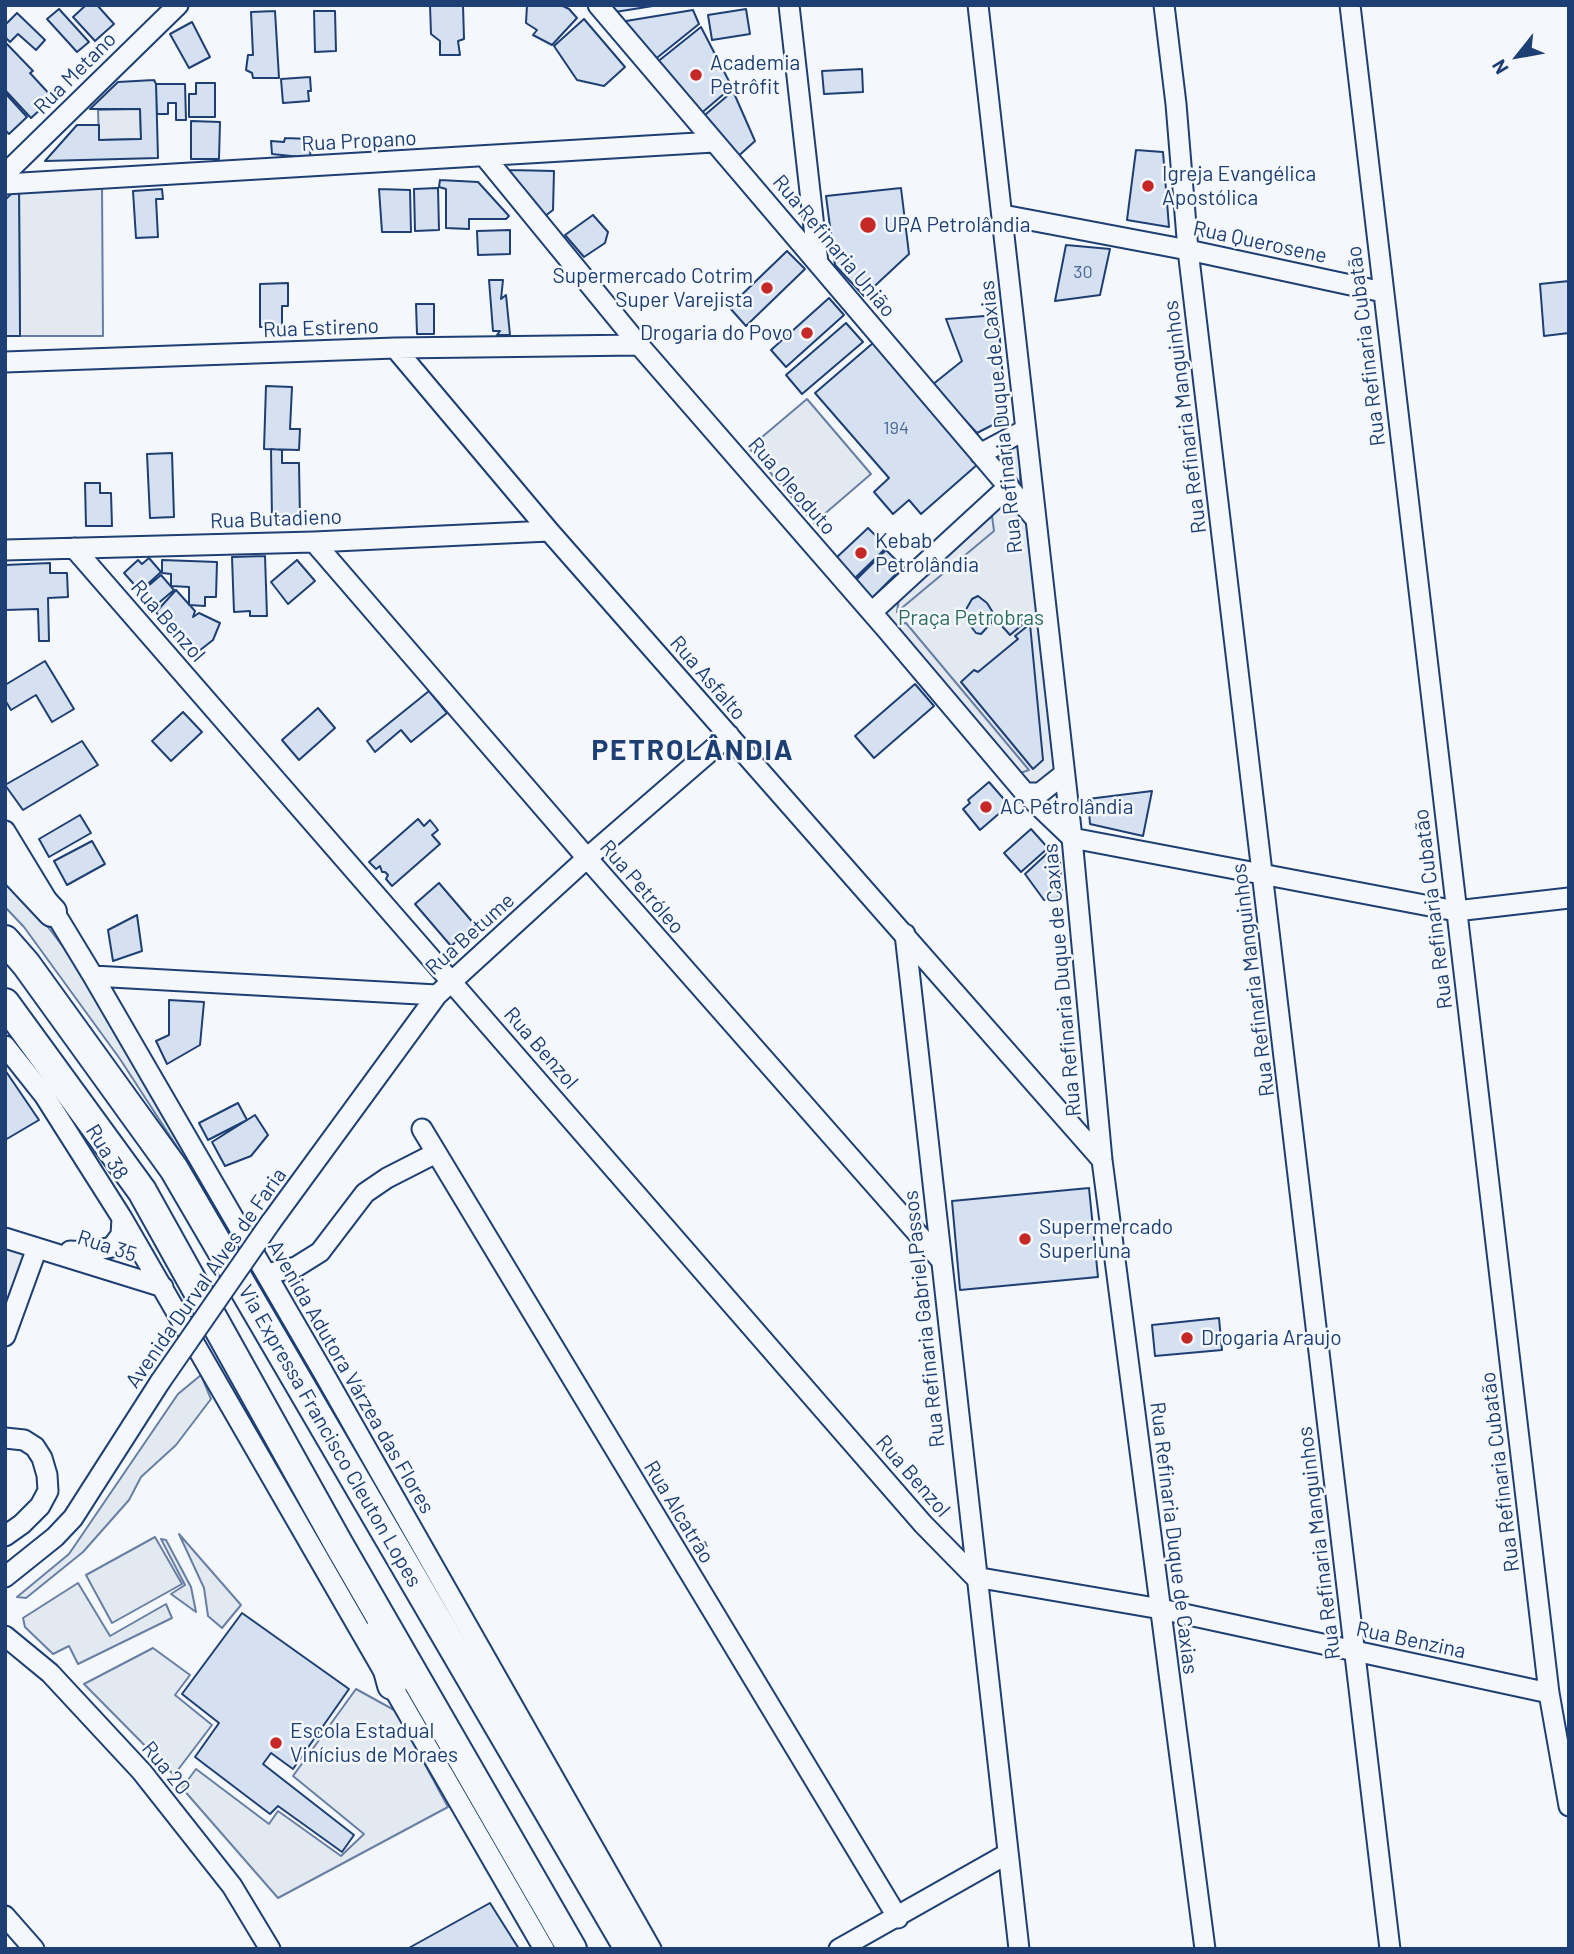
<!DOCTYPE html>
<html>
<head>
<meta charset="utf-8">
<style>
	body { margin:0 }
	#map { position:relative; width:1574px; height:1954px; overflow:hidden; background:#f4f7fb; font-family:Barlow,sans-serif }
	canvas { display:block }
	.frame { position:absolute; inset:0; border:7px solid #1d3f73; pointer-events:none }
	.north { position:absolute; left:1483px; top:21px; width:70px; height:70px; -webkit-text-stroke:5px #f4f7fb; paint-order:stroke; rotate:239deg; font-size:19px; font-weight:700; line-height:28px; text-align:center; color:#1d3f73 }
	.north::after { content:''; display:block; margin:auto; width:24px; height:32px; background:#1d3f73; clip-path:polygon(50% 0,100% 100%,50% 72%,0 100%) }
</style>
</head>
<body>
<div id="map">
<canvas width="1574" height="1954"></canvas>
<div class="frame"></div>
<div class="north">N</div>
</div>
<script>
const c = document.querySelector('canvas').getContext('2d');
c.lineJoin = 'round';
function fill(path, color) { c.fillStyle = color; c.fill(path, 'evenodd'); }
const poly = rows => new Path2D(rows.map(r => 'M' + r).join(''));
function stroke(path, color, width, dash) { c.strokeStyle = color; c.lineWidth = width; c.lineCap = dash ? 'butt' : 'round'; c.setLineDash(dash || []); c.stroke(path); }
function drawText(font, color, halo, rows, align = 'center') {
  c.font = font + ' Barlow,sans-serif'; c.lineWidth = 5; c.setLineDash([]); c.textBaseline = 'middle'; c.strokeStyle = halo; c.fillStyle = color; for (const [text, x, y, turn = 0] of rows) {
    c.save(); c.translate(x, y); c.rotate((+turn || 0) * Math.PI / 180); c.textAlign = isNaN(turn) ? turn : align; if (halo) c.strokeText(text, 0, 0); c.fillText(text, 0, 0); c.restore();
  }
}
const green = poly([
	[140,109,141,139,99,140,98,110,140,109],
	[19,186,102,186,103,336,20,336,19,186],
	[807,399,871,474,814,523,749,448,807,399],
	[1020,444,1020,487,994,457,1020,444],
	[1005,499,1030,526,1055,775,1026,789,876,612,1005,499],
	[5,875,12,880,74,961,242,1247,120,1059,24,927,5,907,5,875],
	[5,1244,28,1252,5,1317,5,1244],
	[201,1375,211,1399,176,1445,141,1477,129,1500,83,1552,26,1598,17,1597,69,1554,178,1394,201,1375],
	[179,1534,241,1605,222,1628,208,1616,204,1588,179,1534],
	[155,1537,182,1584,112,1623,86,1575,155,1537],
	[161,1539,166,1540,191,1587,196,1612,171,1594,185,1585,161,1539],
	[78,1583,110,1636,166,1604,172,1618,78,1664,69,1646,53,1654,25,1627,23,1618,78,1583],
	[153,1648,190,1675,175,1695,212,1725,174,1775,84,1684,153,1648],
	[356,1689,396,1711,448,1807,278,1898,182,1788,196,1769,269,1824,278,1811,341,1856,364,1834,293,1776,356,1689]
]);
const parking = poly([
	[992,516,994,531,897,612,899,598,992,516],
	[906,623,1029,770,1017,774,892,626,906,623]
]);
const building = poly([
	[86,5,97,5,114,24,95,41,73,17,86,5],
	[430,5,463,5,464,39,458,41,460,55,440,55,440,41,431,34,430,5],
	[527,5,561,5,569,9,577,18,552,45,533,35,537,30,526,23,527,5],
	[609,5,659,5,609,13,609,5],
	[59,9,89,42,77,52,47,19,59,9],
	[746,9,750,34,712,40,708,15,746,9],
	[693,10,699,24,653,61,620,22,693,10],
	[275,11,279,78,253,78,252,73,246,70,248,55,253,55,251,12,275,11],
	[314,11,335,11,336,51,315,52,314,11],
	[17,13,45,40,36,50,18,34,10,42,5,37,5,25,17,13],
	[584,19,625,67,604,86,577,80,554,46,584,19],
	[192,22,210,57,189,68,170,34,192,22],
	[701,27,732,87,698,116,656,63,701,27],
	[5,42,33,71,30,73,53,98,31,118,5,90,5,42],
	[862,69,863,92,824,94,822,71,862,69],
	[310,77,311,91,308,91,309,101,283,103,281,79,310,77],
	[154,80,156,84,158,158,45,161,77,125,99,125,99,140,141,139,140,109,90,109,118,82,154,80],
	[196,83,215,83,215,117,189,117,189,94,196,94,196,83],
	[156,84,185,84,186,120,176,120,176,103,168,103,168,114,157,114,156,84],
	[733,91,755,141,734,160,699,120,733,91],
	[5,93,27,117,9,134,5,130,5,93],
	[191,121,220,122,219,159,191,159,191,121],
	[285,138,311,139,310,158,272,154,271,141,284,142,285,138],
	[1136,150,1163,152,1169,227,1127,220,1136,150],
	[510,170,554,171,553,210,540,220,506,178,510,170],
	[440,180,478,182,509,216,506,219,469,219,469,229,446,228,446,189,439,187,440,180],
	[19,186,20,336,5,336,5,200,19,186],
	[438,188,439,230,415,231,414,189,438,188],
	[901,188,909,254,864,296,835,265,826,196,901,188],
	[162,189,163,199,156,199,158,237,136,238,133,191,162,189],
	[379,189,410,190,411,232,382,232,379,189],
	[593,215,608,232,605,243,584,257,565,235,593,215],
	[510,230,510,254,478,255,477,231,510,230],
	[1066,245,1110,249,1100,295,1055,301,1066,245],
	[787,251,805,269,746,326,729,307,787,251],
	[489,280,503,280,501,299,506,295,510,335,497,335,500,331,493,331,489,280],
	[1569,281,1569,333,1544,336,1540,284,1569,281],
	[288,283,288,306,282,306,282,327,260,327,260,284,288,283],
	[829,298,844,315,786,367,771,350,829,298],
	[416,304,434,304,434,334,417,334,416,304],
	[998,315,1006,418,977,433,932,385,962,361,946,319,998,315],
	[846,323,863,342,802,394,786,375,846,323],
	[873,343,978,464,921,514,909,500,893,514,874,492,889,478,815,393,873,343],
	[266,386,292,387,290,429,300,429,299,450,264,449,266,386],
	[271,449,282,450,282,463,299,463,300,520,272,520,271,449],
	[172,453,174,517,150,518,147,454,172,453],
	[85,483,100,483,100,493,111,493,112,526,86,526,85,483],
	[868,528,887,547,854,579,835,559,868,528],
	[886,550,903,567,872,598,855,581,886,550],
	[265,556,267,616,250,616,250,611,234,612,232,557,265,556],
	[149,558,161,572,140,591,124,573,138,560,142,564,149,558],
	[162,560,217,562,216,597,205,597,205,606,189,605,189,587,171,586,171,574,162,573,162,560],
	[297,560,315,581,288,604,271,582,297,560],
	[50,563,50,573,67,573,68,597,48,598,49,641,39,641,38,609,5,610,5,565,50,563],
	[161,575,174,590,155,606,140,593,161,575],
	[176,590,195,611,193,617,199,613,220,623,213,640,190,658,156,612,176,590],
	[978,596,987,603,992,611,991,623,981,634,976,633,966,620,964,613,972,599,978,596],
	[1016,614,1024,623,1010,635,1002,626,1016,614],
	[1030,624,1043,760,1033,769,961,682,974,670,978,672,1018,639,1015,636,1030,624],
	[45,661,74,709,52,722,36,695,11,710,5,700,5,685,45,661],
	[915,684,934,706,874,758,855,736,915,684],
	[429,691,447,713,411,742,401,730,375,752,367,741,429,691],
	[318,708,335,728,299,760,282,740,318,708],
	[183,712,202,732,171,761,152,741,183,712],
	[82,741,98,765,23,810,5,785,82,741],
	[989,782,1009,805,980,830,963,809,970,803,968,800,989,782],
	[1152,791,1143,836,1090,824,1088,799,1152,791],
	[80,815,91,833,49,857,39,839,80,815],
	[418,819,424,826,430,820,438,830,432,835,440,844,392,886,386,879,388,875,385,872,382,872,380,866,376,869,369,862,418,819],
	[1031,829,1048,848,1021,872,1004,853,1031,829],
	[92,841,105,864,67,885,54,861,92,841],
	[1052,849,1060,861,1062,897,1044,900,1025,874,1052,849],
	[439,883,475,925,451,946,415,904,439,883],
	[137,915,142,951,113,961,108,930,137,915],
	[169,1000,204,1002,200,1045,167,1064,156,1041,169,1035,169,1000],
	[5,1070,39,1120,5,1140,5,1070],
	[238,1103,247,1120,208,1140,199,1123,238,1103],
	[255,1115,268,1135,251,1156,225,1166,212,1142,255,1115],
	[1089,1188,1098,1277,960,1290,952,1201,1089,1188],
	[1219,1318,1222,1350,1155,1356,1152,1325,1219,1318],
	[242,1613,349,1689,293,1769,271,1753,263,1764,354,1835,342,1852,278,1806,270,1814,195,1757,219,1723,182,1694,242,1613],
	[490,1903,519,1949,407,1949,490,1903]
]);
const minor = poly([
	[598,5,1034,517],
	[789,5,818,263],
	[978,5,1072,838,1102,1160,1205,1949],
	[1164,5,1176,104,1188,250,1390,1949],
	[1350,5,1549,1693,1569,1806],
	[485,157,639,345,887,630,1025,793,1072,838],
	[5,174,178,5],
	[5,184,714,142],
	[1003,215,1188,250,1383,292],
	[395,348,549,531,1102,1160],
	[5,362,395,348,639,345],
	[980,454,1025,430],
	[314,542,587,858,940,1259],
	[74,548,923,1524,975,1577],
	[5,550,314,542,549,531],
	[872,612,1009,486],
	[1025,793,1040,793,1064,774],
	[5,831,93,976,323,1372,651,1949],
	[1072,838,1456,911,1569,898],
	[905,934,1019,1949],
	[93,976,437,995],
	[5,1046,44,1095,122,1218,544,1949],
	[422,1129,898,1918],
	[271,1222,437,995,587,858,729,735],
	[5,1238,163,1287],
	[70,1251,89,1252,112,1247,121,1235,122,1218],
	[267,1274,296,1267,320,1252,365,1193,387,1178,436,1153],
	[5,1336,37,1248],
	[5,1438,24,1440,35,1447,42,1458,47,1475,48,1491,40,1506,22,1524,5,1536],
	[5,1577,55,1537,73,1518,160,1382],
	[975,1577,1161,1609,1549,1693],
	[5,1636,50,1673,142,1772,232,1886,270,1949],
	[5,1916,34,1949],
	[839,1949,1007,1854]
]);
const highway = poly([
	[5,862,52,912],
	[5,940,26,964,174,1169,629,1949],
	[5,1003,142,1191,338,1543,572,1949],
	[378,1633,392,1685]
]);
const minorBridge = poly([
	[160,1382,271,1222]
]);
const markers = [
	[696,75,7,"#c62828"],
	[1148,186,7,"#c62828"],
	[868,225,9,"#c62828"],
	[767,288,7,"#c62828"],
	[807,333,7,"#c62828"],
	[861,553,7,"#c62828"],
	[986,807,7,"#c62828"],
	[1025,1239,7,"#c62828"],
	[1187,1338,7,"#c62828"],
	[276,1743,7,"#c62828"]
];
const numberNames = [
	["30",1083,272],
	["194",896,428]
];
const poiNames = [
	["Academia",710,63],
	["Petrôfit",710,87],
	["Igreja Evangélica",1162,174],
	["Apostólica",1162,198],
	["UPA Petrolândia",884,225],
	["Supermercado Cotrim",753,276,"right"],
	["Super Varejista",753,300,"right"],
	["Drogaria do Povo",793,333,"right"],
	["Kebab",875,541],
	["Petrolândia",875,565],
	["AC Petrolândia",1000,807],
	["Supermercado",1039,1227],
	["Superluna",1039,1251],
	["Drogaria Araujo",1201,1338],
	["Escola Estadual",290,1731],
	["Vinícius de Moraes",290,1755]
];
const streetNames = [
	["Rua Metano",75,73,-45],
	["Rua Propano",359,141,-3],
	["Rua Querosene",1260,242,12],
	["Rua Refinaria União",834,246,50],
	["Rua Estireno",321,328,-2],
	["Rua Refinaria Cubatão",1366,346,-97],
	["Rua Refinaria Duque de Caxias",1001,417,-96],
	["Rua Refinaria Manguinhos",1185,417,-97],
	["Rua Oleoduto",792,486,49],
	["Rua Butadieno",276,519,-2],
	["Rua Benzol",168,621,49],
	["Rua Asfalto",708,678,49],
	["Rua Petróleo",642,887,49],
	["Rua Refinaria Cubatão",1433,909,-97],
	["Rua Betume",470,934,-42],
	["Rua Refinaria Duque de Caxias",1062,980,-95],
	["Rua Refinaria Manguinhos",1253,980,-97],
	["Rua Benzol",541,1048,49],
	["Rua 38",107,1152,58],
	["Rua 35",107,1246,18],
	["Avenida Durval Alves de Faria",206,1278,-55],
	["Rua Refinaria Gabriel Passos",924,1319,-96],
	["Avenida Adutora Várzea das Flores",351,1377,60],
	["Via Expressa Francisco Cleuton Lopes",330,1436,60],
	["Rua Refinaria Cubatão",1500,1472,-97],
	["Rua Benzol",913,1476,49],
	["Rua Alcatrão",679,1512,59],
	["Rua Refinaria Duque de Caxias",1174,1538,83],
	["Rua Refinaria Manguinhos",1319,1543,-97],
	["Rua Benzina",1411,1640,12],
	["Rua 20",166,1768,50]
];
const parkNames = [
	["Praça Petrobras",971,618]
];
const districtNames = [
	["PETROLÂNDIA",693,751]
];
fill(green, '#e3e9f0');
stroke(green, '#687fa3', 2);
fill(parking, '#e3e8f0');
stroke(parking, '#687fa3', 2);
fill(building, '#d5e0f0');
stroke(building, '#1d3f73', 2);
stroke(minor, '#1d3f73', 23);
stroke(highway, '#1d3f73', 32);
stroke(minor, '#f4f7fb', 19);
stroke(highway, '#f4f7fb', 28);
stroke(minorBridge, '#1d3f73', 23, []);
stroke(minorBridge, '#f4f7fb', 19);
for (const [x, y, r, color] of markers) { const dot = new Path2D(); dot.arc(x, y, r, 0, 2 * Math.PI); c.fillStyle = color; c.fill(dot); stroke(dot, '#f4f7fb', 2.5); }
drawText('18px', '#4b6792', null, numberNames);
drawText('21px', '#1d3f73', '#f4f7fb', poiNames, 'left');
drawText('21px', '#1d3f73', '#f4f7fb', streetNames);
drawText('21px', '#2c6c60', '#f4f7fb', parkNames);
c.letterSpacing = '2px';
drawText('bold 28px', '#1d3f73', '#f4f7fb', districtNames);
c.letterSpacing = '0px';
</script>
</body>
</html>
